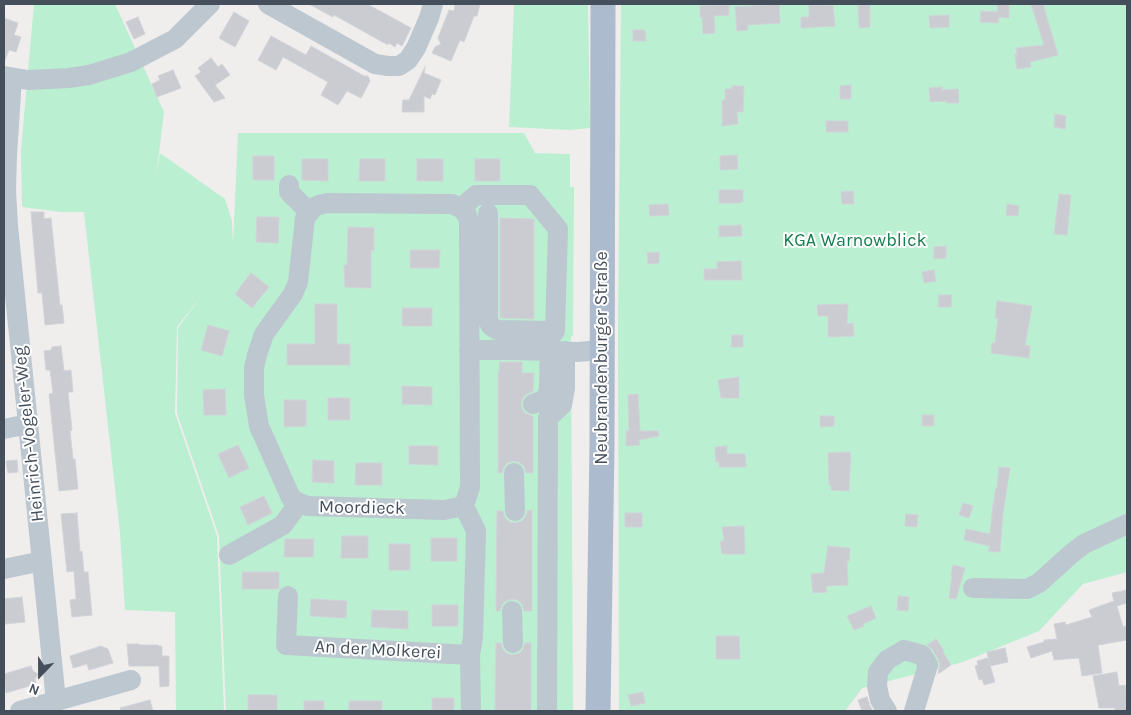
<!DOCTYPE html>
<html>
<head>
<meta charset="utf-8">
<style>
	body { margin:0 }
	#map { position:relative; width:1131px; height:715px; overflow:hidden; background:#f0eded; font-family:Karla,sans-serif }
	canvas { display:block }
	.frame { position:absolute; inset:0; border:5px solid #454f5b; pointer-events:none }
	.north { position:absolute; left:15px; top:650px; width:50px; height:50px; -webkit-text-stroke:4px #fff; paint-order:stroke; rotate:202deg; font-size:14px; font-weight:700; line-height:20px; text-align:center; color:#454f5b }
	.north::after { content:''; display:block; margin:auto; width:18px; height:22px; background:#454f5b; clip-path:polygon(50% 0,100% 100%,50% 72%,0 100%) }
</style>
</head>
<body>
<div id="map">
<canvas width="1131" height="715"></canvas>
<div class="frame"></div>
<div class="north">N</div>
</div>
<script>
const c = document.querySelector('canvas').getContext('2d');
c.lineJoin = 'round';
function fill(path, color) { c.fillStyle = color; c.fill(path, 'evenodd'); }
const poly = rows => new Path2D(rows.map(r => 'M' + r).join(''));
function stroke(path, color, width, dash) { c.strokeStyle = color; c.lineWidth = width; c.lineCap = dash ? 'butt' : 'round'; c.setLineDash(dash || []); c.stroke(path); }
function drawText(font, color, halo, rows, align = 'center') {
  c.font = font + ' Karla,sans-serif'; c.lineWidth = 4; c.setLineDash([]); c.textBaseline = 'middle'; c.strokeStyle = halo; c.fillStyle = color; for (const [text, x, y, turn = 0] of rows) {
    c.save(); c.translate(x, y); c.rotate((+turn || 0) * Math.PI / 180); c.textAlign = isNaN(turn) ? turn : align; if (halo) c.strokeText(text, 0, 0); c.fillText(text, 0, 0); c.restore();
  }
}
const green = poly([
	[34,4,115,4,164,112,156,177,160,153,225,199,232,221,233,245,238,133,524,133,535,153,570,154,570,187,574,187,573,336,571,336,573,711,226,711,219,536,177,413,178,328,202,295,177,327,175,413,217,536,224,711,176,711,175,612,125,610,120,533,84,212,61,212,22,207,21,150],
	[514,4,588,4,590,128,570,130,509,127],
	[621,4,1127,4,1127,572,1083,584,1039,631,963,662,862,688,845,711,619,711,618,328]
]);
const building = poly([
	[309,4,367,4,411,28,402,46,397,43,395,47,389,43,388,45,334,15,333,17,309,4],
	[455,4,480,4,477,16,474,16,464,42,460,40,451,61,432,53,435,47,441,44,438,38,449,10,454,11,455,4],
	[767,4,779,4,780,23,747,25,748,30,737,31,735,7,768,5,767,4],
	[870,4,870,27,859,28,858,5,870,4],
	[997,4,1009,4,1009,18,999,17,998,23,980,22,981,11,998,12,997,4],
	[1031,4,1043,4,1058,55,1030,62,1031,67,1017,69,1015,54,1017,54,1016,48,1044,45,1031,4],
	[729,5,729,15,714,16,715,33,703,34,702,17,700,17,700,6,729,5],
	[809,5,833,6,835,26,801,28,801,17,809,17,809,5],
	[234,12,249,21,235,47,219,38,234,12],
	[949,15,949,27,930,28,929,16,949,15],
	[138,17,145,34,134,39,126,22,138,17],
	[4,18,18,23,14,35,21,37,16,52,9,50,5,60,4,59,4,18],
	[633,30,645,30,646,41,633,41,633,30],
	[271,36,306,55,311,46,364,76,368,76,370,81,361,98,347,91,338,105,321,95,328,82,283,57,276,70,258,60,271,36],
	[211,58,218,67,222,64,230,75,215,85,225,98,214,102,195,76,201,72,198,68,211,58],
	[425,67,424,73,441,80,435,95,432,94,430,99,424,96,424,112,402,112,403,100,409,100,425,67],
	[173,70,181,88,157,97,152,84,160,80,158,76,173,70],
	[851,85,851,99,840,99,840,86,851,85],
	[732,86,744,86,743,112,737,112,738,124,722,126,722,100,725,100,725,89,732,89,732,86],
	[942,87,942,90,958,89,959,103,946,103,946,101,930,102,929,88,942,87],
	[1055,114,1066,116,1065,129,1054,127,1055,114],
	[826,121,848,121,848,132,826,132,826,121],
	[737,155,738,169,720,170,720,156,737,155],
	[253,156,274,156,274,180,253,180,253,156],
	[302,159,328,159,328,181,302,180,302,159],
	[360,159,385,159,385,181,359,181,360,159],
	[417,159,443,159,443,181,417,181,417,159],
	[475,159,500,159,500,181,475,181,475,159],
	[719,190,743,190,743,202,740,202,740,203,719,203,719,190],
	[853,191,854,204,842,204,841,192,853,191],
	[1059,194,1071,195,1067,235,1054,234,1059,194],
	[668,204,669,215,650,216,649,205,668,204],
	[1007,204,1019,206,1018,216,1006,215,1007,204],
	[31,212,44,212,44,219,51,218,60,305,62,305,64,323,45,325,42,293,38,293,31,212],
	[257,217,279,217,278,243,256,242,257,217],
	[500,218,534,219,534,319,501,318,500,317,500,218],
	[741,225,742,236,719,237,719,226,741,225],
	[348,227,374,228,374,250,371,250,371,288,345,287,344,265,347,265,348,227],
	[946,246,946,258,934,259,934,247,946,246],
	[410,250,440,250,439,268,410,268,410,250],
	[659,252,659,263,648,264,647,253,659,252],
	[741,261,742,280,704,280,704,269,717,269,717,262,741,261],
	[934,270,936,281,924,283,922,272,934,270],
	[251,273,269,287,252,308,235,294,251,273],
	[939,295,952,295,951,307,938,307,939,295],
	[997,301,1032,306,1025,345,1030,346,1029,358,991,353,992,343,995,343,998,318,995,318,997,301],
	[315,304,337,304,337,344,350,344,350,365,287,365,287,344,315,344,315,304],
	[848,304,847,324,853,323,854,336,828,337,828,316,818,316,817,305,848,304],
	[402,308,432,308,432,326,402,326,402,308],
	[208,325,229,331,222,356,201,350,208,325],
	[732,335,743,335,743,347,731,347,732,335],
	[61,346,64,371,71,370,73,392,68,392,72,430,70,431,73,459,75,459,78,489,59,491,49,394,53,393,50,370,46,370,44,351,51,350,52,347,61,346],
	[500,362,522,362,522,373,534,373,533,391,524,396,521,403,522,409,525,413,533,416,533,473,526,473,524,466,519,462,514,461,507,463,504,467,502,473,498,473,498,373,499,373,500,362],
	[739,377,739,398,721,398,718,380,739,377],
	[402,386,432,387,432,405,402,404,402,386],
	[225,389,226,415,204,415,203,390,225,389],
	[638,394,640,431,658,431,659,436,639,440,640,445,626,446,626,431,629,431,628,395,638,394],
	[328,398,350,398,350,420,328,420,328,398],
	[284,400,306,400,306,426,284,427,284,400],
	[922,415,934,415,934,426,922,426,922,415],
	[820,416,834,416,834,426,820,427,820,416],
	[238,445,249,468,229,478,218,454,238,445],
	[409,446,438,446,438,465,409,464,409,446],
	[727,446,727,454,745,454,746,467,719,467,719,462,716,462,715,447,727,446],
	[850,452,851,464,850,464,849,491,831,490,831,485,829,485,828,453,850,452],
	[17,460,18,472,8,473,6,461,17,460],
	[313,460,334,461,334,483,312,482,313,460],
	[356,463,382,463,382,485,355,485,356,463],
	[999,467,1010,468,1003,513,1000,552,988,551,990,546,964,540,966,529,990,534,993,505,996,488,997,488,999,467],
	[264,496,272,513,248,525,240,507,264,496],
	[963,503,973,506,969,518,959,515,963,503],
	[532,510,532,611,524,611,522,604,517,600,512,599,505,601,502,605,500,611,496,611,497,511,503,511,505,518,510,522,515,523,522,521,526,516,527,511,532,510],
	[77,513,80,552,82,551,84,572,88,572,92,615,72,617,70,600,76,599,74,571,67,572,61,514,77,513],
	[625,513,642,513,642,527,625,527,625,513],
	[906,514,918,515,917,527,905,526,906,514],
	[744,526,745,554,722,554,720,541,724,541,722,527,744,526],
	[342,536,368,536,368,558,341,558,342,536],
	[431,538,457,538,457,561,431,561,431,538],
	[285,539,314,539,313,557,284,557,285,539],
	[389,544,410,544,410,570,389,570,389,544],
	[828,546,850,548,849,561,847,561,848,585,826,586,827,592,813,593,811,574,824,573,828,546],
	[953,565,965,568,956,599,949,598,952,576,951,575,953,565],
	[242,572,279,572,279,589,242,589,242,572],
	[1127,590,1127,603,1117,606,1123,627,1126,626,1127,640,1098,645,1102,673,1082,676,1079,658,1054,660,1052,651,1031,658,1027,647,1044,642,1044,640,1057,639,1054,624,1065,622,1066,625,1092,617,1089,610,1114,601,1112,593,1127,590],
	[898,596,909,597,908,611,897,610,898,596],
	[22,597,25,622,5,624,4,599,22,597],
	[311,599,347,601,346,618,310,616,311,599],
	[432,605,458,605,458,626,432,626,432,605],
	[871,606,876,618,863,624,864,626,854,630,847,616,871,606],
	[372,610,408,611,408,629,371,627,372,610],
	[716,636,739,636,740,659,716,659,716,636],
	[936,639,944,651,943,652,951,665,938,674,940,664,938,659,932,649,927,645,936,639],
	[496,643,501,643,503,650,508,654,513,655,520,653,523,649,525,643,531,643,531,711,495,711,496,643],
	[127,644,139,644,139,645,158,645,159,646,162,646,162,656,169,656,169,686,160,687,159,666,129,666,127,644],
	[101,646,108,649,113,663,89,670,87,664,73,668,70,656,101,646],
	[1005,648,1008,662,990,666,987,652,1005,648],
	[988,658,995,682,984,685,982,679,979,680,975,666,978,665,977,661,988,658],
	[31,666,33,671,38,674,35,679,36,684,6,693,4,674,31,666],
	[1117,672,1119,686,1125,685,1127,696,1127,711,1115,711,1115,708,1099,708,1093,676,1117,672],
	[643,692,645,703,631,706,628,695,643,692],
	[248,695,277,695,277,711,248,711,248,695],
	[867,697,870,706,873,711,862,711,858,700,867,697],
	[432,698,454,698,454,711,432,711,432,698],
	[150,700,153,711,121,711,120,708,150,700],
	[304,701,324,701,324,711,304,711,304,701],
	[349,701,382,701,382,711,349,711,349,701]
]);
const minor = poly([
	[268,4,375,64,388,66,399,66,408,60,416,48,429,18,433,4],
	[4,76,28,80,69,78,89,75,131,62,175,39,210,4],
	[12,78,7,155,6,190,8,226,56,701,20,711],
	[289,185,289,192,309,212],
	[327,203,452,204,461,208,467,215,469,222,470,487,464,506,444,510,308,506,299,503,291,498,259,426,254,395,254,368,257,355,264,334,293,294,298,282,305,218,314,207,319,205,327,203],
	[461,208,476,195,530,195,558,229,555,331,550,338,549,388,547,397,541,401,533,404],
	[488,213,488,320,491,326,497,330,555,331],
	[469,350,515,350,577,352,601,350],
	[4,429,28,424],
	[514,473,515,511],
	[464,506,476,531,473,637,470,655,471,711],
	[229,555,283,525,299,503],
	[4,569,42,561],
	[973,588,1027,589,1039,583,1071,554,1084,544,1127,524],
	[288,596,286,645,470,655],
	[512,611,513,643],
	[56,701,131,680],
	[547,711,548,418,562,405,565,388,565,351],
	[887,711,880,700,877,686,878,672,887,660,904,650,922,655,928,665,914,711]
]);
const major = poly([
	[598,711,602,445,603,4]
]);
const parkNames = [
	["KGA Warnowblick",855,241]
];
const streetNames = [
	["Neubrandenburger Straße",602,358,-90],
	["Heinrich-Vogeler-Weg",29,434,-96],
	["Moordieck",362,508,1],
	["An der Molkerei",378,650,3]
];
fill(green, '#baefd1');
fill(building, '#caccd2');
stroke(building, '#d1d3d9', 1);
stroke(minor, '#bdc7d0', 20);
stroke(major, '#acbbcd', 25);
drawText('18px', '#157d4f', '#fff', parkNames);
drawText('18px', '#454f5b', '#fff', streetNames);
</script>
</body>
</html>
